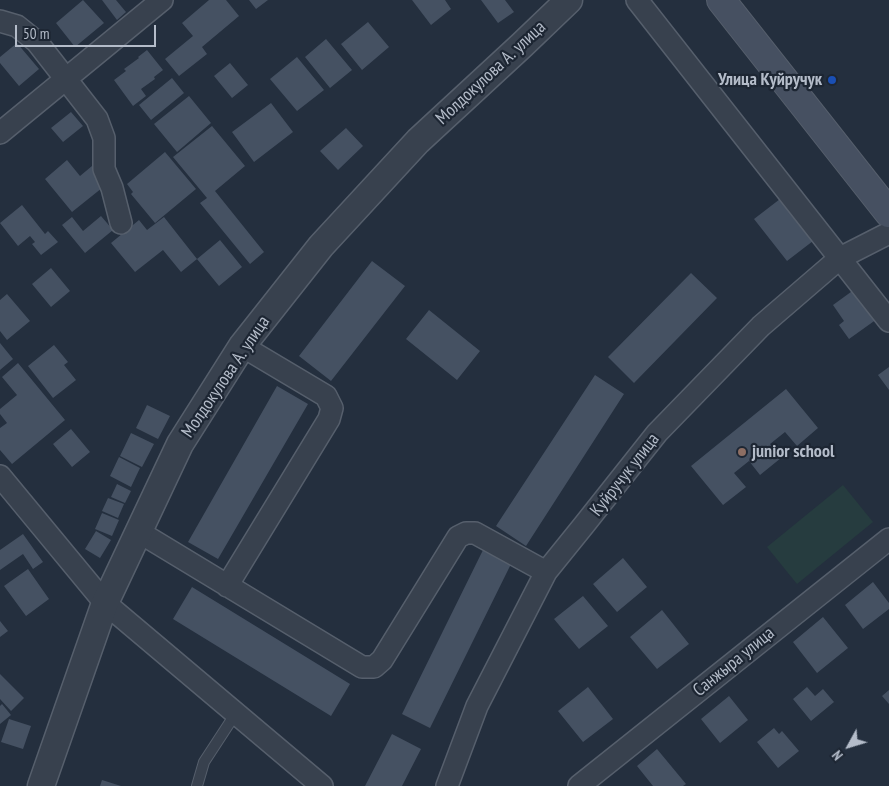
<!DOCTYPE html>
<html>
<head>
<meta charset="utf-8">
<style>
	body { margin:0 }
	#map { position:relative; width:889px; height:786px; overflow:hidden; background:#242f3e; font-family:"PT Sans Narrow",sans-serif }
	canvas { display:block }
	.north { position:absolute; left:824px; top:721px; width:50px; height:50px; -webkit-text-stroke:4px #1d2633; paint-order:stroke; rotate:231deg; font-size:14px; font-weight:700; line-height:20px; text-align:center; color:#b4bcc9 }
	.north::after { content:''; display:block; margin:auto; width:18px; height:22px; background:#b4bcc9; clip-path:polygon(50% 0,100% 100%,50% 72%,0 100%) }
	.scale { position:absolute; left:15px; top:25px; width:141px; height:22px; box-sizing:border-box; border:2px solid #b4bcc9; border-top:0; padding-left:6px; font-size:15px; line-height:18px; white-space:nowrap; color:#b4bcc9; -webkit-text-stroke:4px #1d2633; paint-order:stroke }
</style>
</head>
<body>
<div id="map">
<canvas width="889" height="786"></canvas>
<div class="north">N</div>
<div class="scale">50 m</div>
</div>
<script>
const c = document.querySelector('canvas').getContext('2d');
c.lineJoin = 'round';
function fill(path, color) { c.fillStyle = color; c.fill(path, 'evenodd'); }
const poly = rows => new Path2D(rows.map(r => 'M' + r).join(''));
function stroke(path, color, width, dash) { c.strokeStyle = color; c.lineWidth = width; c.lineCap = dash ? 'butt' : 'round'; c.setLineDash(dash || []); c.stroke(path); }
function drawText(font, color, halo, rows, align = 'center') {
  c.font = font + ' "PT Sans Narrow",sans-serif'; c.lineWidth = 4.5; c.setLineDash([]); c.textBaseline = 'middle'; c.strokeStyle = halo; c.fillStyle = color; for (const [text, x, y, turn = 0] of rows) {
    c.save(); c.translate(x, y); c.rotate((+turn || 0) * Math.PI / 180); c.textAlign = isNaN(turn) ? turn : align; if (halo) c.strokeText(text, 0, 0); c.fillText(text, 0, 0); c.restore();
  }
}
const green = poly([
	[843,485,873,522,797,584,767,547]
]);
const building = poly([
	[83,0,104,23,75,47,56,23],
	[102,0,116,0,126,12,117,20],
	[209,0,226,0,239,16,202,47,207,54,179,76,165,59,193,36,182,23],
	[249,0,268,0,256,9],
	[412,0,445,0,451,9,431,25],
	[481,0,505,0,514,12,498,23],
	[368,22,389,47,362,70,341,44],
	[326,39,352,70,330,88,305,57],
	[17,43,39,69,19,86,0,63,0,57],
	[147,50,163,70,154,77,155,79,141,89,146,96,133,106,114,80,126,71,124,69,139,58,138,57],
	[297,57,324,90,297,111,270,79],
	[230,63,248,85,232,98,214,76],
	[172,78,184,93,151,120,139,105],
	[189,96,211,123,177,152,154,124],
	[271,103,293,132,254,162,232,132],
	[71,112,83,126,63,142,51,128],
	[212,126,245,166,215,191,264,252,250,264,200,203,207,198,173,157],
	[346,128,363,146,338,170,320,151],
	[165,152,196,189,155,223,131,194,133,192,127,184],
	[67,160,80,176,92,166,107,184,72,212,45,179],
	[780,199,813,241,787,261,754,219],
	[22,205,45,234,48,231,58,242,41,255,32,244,35,242,30,236,18,246,0,223],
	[101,216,113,230,85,253,62,225,72,217,83,231],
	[164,217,197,259,181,272,163,250,135,272,111,243,139,220,147,230],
	[220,240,242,267,219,286,197,259],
	[372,261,405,286,331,381,299,356],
	[51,268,70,291,51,307,32,284],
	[691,273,717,298,634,383,608,357],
	[855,289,877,319,849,339,839,325,844,321,833,305],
	[7,294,30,321,7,340,0,331,0,300],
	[429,310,480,351,457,380,406,339],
	[0,343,13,359,0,370],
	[54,345,68,362,64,365,76,380,53,398,28,366],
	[18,363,65,420,12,464,0,450,0,428,7,423,0,414,0,409,17,395,2,377],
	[889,367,889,390,878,375],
	[595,375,624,394,526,546,496,526],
	[277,386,308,404,218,559,188,542],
	[786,389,818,428,797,446,785,432,770,444,781,458,760,475,749,461,734,473,746,487,723,505,691,466],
	[147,405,170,416,158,439,136,428],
	[71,429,90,452,72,467,53,444],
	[131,433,154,444,142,467,120,456],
	[119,457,140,468,131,487,110,476],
	[117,484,131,491,125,503,111,497],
	[108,498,124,504,118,518,102,511],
	[102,513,119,520,112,536,95,529],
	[96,531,111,540,100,558,85,549],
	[23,534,43,562,33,569,23,554,0,570,0,550],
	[483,550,511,564,430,728,402,714],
	[623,558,647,587,617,612,593,584],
	[28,569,49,599,26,616,4,586],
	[873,582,889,603,889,609,863,629,845,605],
	[192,587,350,684,331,716,173,619],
	[583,596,608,626,579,649,554,619],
	[662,610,689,644,657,669,630,637],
	[823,617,848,648,817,673,793,642],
	[0,621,8,631,0,637],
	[0,674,24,698,11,711,0,699],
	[588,687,613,719,583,742,558,711],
	[807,687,815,696,823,689,834,702,811,721,793,699],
	[889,690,889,704,882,696],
	[729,696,748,720,720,743,701,719],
	[2,704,11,715,0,724,0,706],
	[9,719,31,726,23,749,1,742],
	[774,728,779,734,782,731,799,751,778,768,757,742],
	[392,734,421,749,402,786,365,786],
	[657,749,686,784,683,786,653,786,637,766],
	[102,780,121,786,100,786]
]);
const service = poly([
	[197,786,204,762,236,713]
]);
const minor = poly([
	[637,0,889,321],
	[0,21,17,26,37,42,97,119,104,138,104,169,112,188,121,223],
	[0,133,162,0],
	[0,476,105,603,322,786],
	[139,532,362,667,374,667,382,660,458,537,466,533,475,533,546,572],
	[227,586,329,419,332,408,326,396,242,346],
	[447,786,477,706,546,572,584,525,657,433,761,326,840,258,889,233],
	[579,786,889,539]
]);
const tertiary = poly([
	[41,786,105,603,180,444,242,346,321,246,418,141,522,45,569,0]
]);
const secondary = poly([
	[721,0,889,213]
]);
const markers = [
	[832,80,5,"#1a4fb4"],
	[742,452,5,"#8d6e63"]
];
const streetNames = [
	["Молдокулова А. улица",491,73,-43],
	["Молдокулова А. улица",226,377,-56],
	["Куйручук улица",625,475,-52],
	["Санжыра улица",734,662,-39]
];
const poiNames = [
	["Улица Куйручук",822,80],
	["junior school",752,452,"left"]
];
fill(green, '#263c3f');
fill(building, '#455162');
stroke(service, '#565f6c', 12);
stroke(minor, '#565f6c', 24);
stroke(tertiary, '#565f6c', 29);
stroke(secondary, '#565f6c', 30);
stroke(service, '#38414e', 10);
stroke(minor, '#38414e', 21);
stroke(tertiary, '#38414e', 26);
stroke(secondary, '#465061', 28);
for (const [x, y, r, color] of markers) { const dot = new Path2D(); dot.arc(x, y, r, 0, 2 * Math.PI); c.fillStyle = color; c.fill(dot); stroke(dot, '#1d2633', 2); }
drawText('18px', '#b4bcc9', '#1d2633', streetNames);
drawText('bold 18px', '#b4bcc9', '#1d2633', poiNames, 'right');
</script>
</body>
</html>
